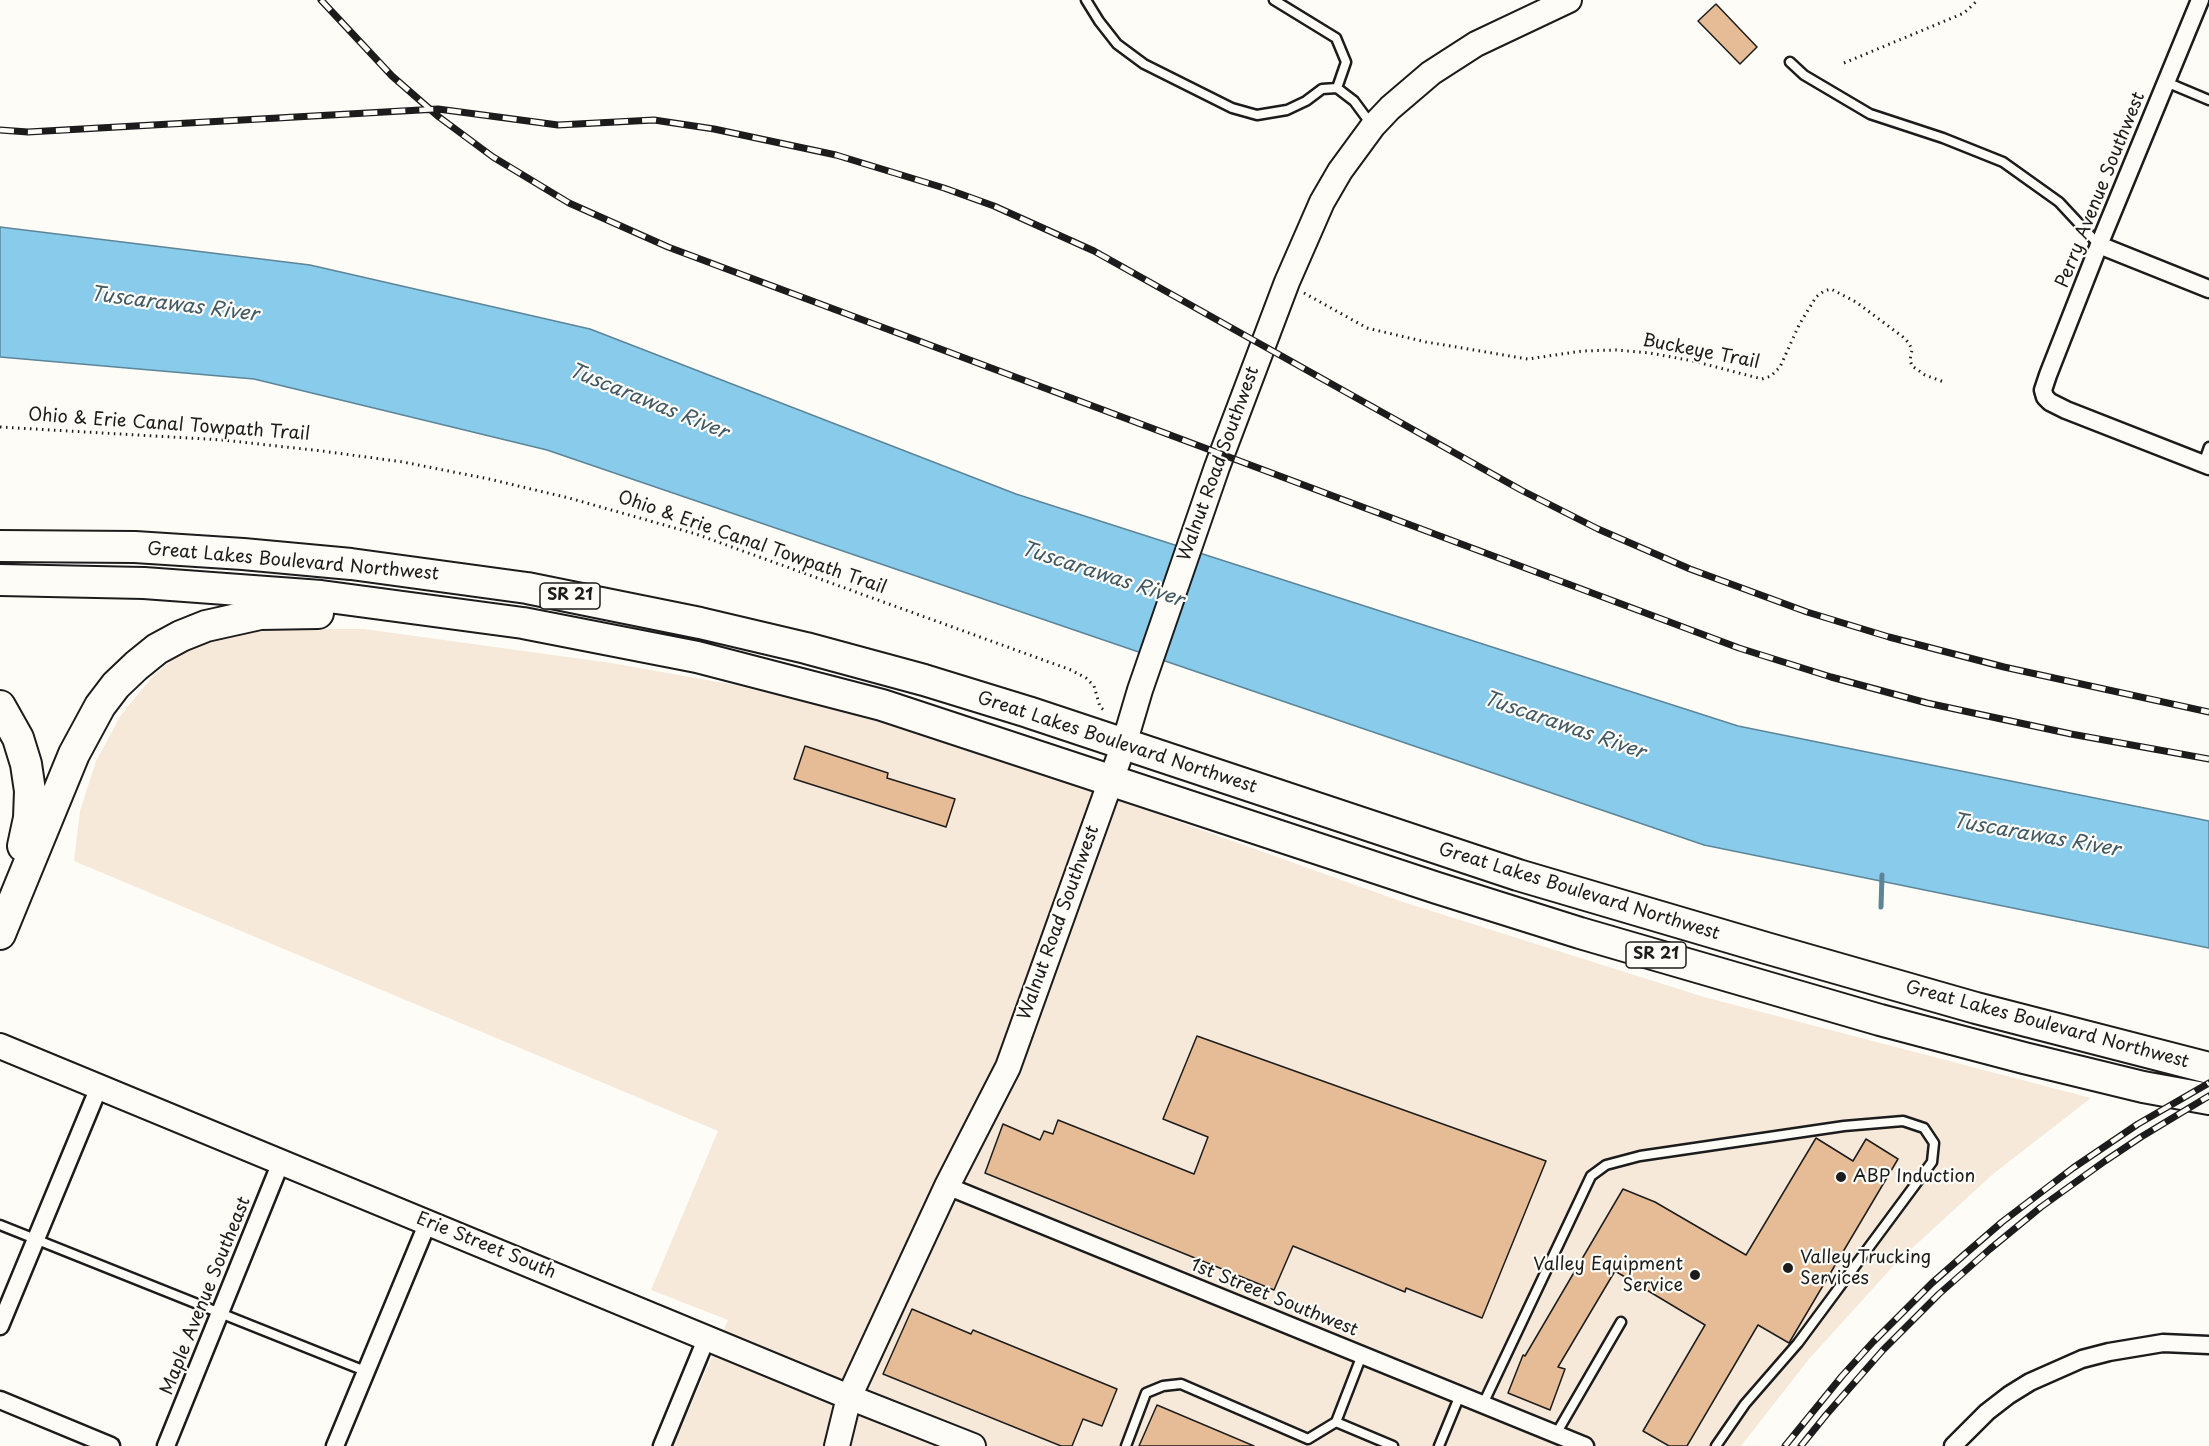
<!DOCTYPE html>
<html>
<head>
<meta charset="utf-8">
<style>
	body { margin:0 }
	canvas { display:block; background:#fdfcf7 }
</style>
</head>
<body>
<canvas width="2209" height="1446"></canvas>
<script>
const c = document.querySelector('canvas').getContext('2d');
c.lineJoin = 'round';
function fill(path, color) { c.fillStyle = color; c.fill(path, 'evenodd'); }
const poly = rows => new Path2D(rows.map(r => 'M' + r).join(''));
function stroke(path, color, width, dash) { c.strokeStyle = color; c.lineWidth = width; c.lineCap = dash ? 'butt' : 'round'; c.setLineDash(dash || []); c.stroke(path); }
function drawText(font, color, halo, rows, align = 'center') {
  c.font = font + ' "Playpen Sans",sans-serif'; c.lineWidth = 4.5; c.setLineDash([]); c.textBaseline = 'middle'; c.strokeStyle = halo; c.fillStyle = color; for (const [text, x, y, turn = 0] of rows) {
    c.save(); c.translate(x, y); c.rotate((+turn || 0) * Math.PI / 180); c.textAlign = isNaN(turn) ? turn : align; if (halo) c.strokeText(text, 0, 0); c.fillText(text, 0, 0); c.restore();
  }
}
const built = poly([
	[241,629,364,629,611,663,735,685,861,716,1126,803,1403,902,1704,997,2091,1098,1993,1174,1896,1263,1809,1359,1741,1446,673,1446,728,1320,651,1290,718,1131,74,861,80,811,96,761,121,715,153,676,191,644]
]);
const water = poly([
	[0,227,310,265,590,329,1016,494,1738,726,2209,821,2209,948,1704,845,547,450,254,379,0,357,0,227]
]);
const stream = poly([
	[1881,907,1882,875]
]);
const building = poly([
	[1716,4,1757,47,1740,64,1698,21,1716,4],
	[805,746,888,773,887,778,955,799,946,827,794,779,805,746],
	[1197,1036,1546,1161,1482,1318,1406,1288,1405,1292,1293,1246,1274,1290,985,1173,1003,1124,1040,1140,1044,1131,1053,1134,1058,1120,1194,1174,1208,1137,1163,1119,1197,1036],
	[1816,1138,1853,1161,1866,1139,1898,1159,1789,1343,1758,1325,1687,1446,1669,1446,1643,1431,1705,1325,1615,1271,1558,1367,1565,1369,1550,1410,1508,1393,1523,1355,1525,1356,1623,1189,1655,1202,1746,1255,1816,1138],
	[912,1309,971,1334,973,1330,1117,1389,1102,1426,1083,1419,1072,1446,1061,1446,883,1374,912,1309],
	[1157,1405,1254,1446,1139,1446,1157,1405]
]);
const path = poly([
	[1844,63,1964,13,1978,0],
	[1304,293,1367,328,1426,342,1528,359,1582,351,1616,350,1650,353,1693,361,1762,379,1771,376,1780,367,1799,325,1816,297,1824,291,1831,289,1856,302,1903,337,1909,343,1912,350,1910,360,1912,366,1925,375,1944,382],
	[0,427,223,440,322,451,403,462,489,479,569,498,696,534,1071,670,1086,678,1094,686,1100,707,1105,711]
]);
const lane = poly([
	[1086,0,1099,21,1117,44,1144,64,1232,108,1257,115,1287,110,1306,101,1322,89,1337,88,1354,101,1371,124],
	[1274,0,1336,38,1346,62,1337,88],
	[1790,62,1804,75,1870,114,1943,138,2003,162,2059,202,2099,245],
	[2166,82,2209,100],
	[2203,464,2209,447],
	[0,1225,365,1371],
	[1362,1355,1336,1422,1393,1446],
	[1483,1404,1591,1176,1606,1165,1640,1156,1844,1126,1903,1121,1924,1128,1934,1143,1932,1162,1798,1343,1745,1404,1716,1446],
	[1556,1434,1621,1322],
	[1126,1446,1146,1393,1163,1386,1181,1384,1308,1439,1336,1422],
	[1439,1446,1460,1395]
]);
const street = poly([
	[2200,0,2099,245,2048,375,2043,390,2045,397,2050,402,2066,410,2209,466],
	[2099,245,2209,289],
	[947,1186,1585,1446],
	[0,1326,99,1087],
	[0,1400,111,1446],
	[166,1446,281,1162],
	[335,1446,428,1222],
	[662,1446,707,1337],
	[1953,1446,1987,1412,2009,1395,2030,1382,2082,1359,2109,1352,2163,1343,2209,1345]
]);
const secondary = poly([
	[0,1046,849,1397,973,1446],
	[837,1446,849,1397,947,1186,1008,1067,1124,744,1140,690,1217,467,1287,282,1322,202,1340,171,1373,126,1390,108,1431,73,1476,44,1569,0]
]);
const highway = poly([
	[0,546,135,547,243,554,351,564,527,588,700,623,806,648,924,680,1028,712,1518,875,1766,948,1976,1008,2209,1068],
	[0,580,144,583,321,596,523,623,697,657,882,705,1437,888,1580,933,1880,1020,2024,1058,2143,1087,2209,1099],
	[0,706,18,738,26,764,30,791,29,818,23,846],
	[0,934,74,754,100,706,116,685,136,666,157,649,181,636,206,626,260,614,318,613]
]);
const rail = poly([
	[321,0,392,76,439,117,493,157,569,203,668,247,1739,648,1831,677,1927,703,2071,734,2209,759],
	[0,130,28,132,438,109,558,125,654,120,714,129,836,155,944,188,994,206,1094,251,1521,490,1598,529,1690,569,1807,612,1889,637,2004,667,2209,712],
	[1785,1446,1842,1376,1873,1342,1932,1283,1965,1254,2002,1222,2073,1168,2138,1124,2209,1083],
	[1801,1446,1826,1415,1883,1350,1939,1294,1990,1249,2041,1207,2105,1161,2141,1137,2209,1096]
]);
const markers = [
	[1841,1177,6,"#1c1c1c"],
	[1788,1268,6,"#1c1c1c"],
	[1695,1275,6,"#1c1c1c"]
];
const shields = [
	[570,596,60],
	[1656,955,60]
];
const shieldNames = [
	["SR 21",570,596],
	["SR 21",1656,955]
];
const streetNames = [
	["Perry Avenue Southwest",2101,190,-68],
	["Buckeye Trail",1701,352,11],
	["Ohio & Erie Canal Towpath Trail",169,425,4],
	["Walnut Road Southwest",1219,464,-70],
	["Ohio & Erie Canal Towpath Trail",752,543,19],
	["Great Lakes Boulevard Northwest",293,562,5],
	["Great Lakes Boulevard Northwest",1117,743,18],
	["Great Lakes Boulevard Northwest",1579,892,17],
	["Walnut Road Southwest",1059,923,-70],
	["Great Lakes Boulevard Northwest",2047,1025,15],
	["Erie Street South",486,1246,22],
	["Maple Avenue Southeast",206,1296,-68],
	["1st Street Southwest",1274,1298,22]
];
const poiNames = [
	["ABP Induction",1853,1177],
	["Valley Trucking",1800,1258],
	["Services",1800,1279],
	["Valley Equipment",1683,1265,"right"],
	["Service",1683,1286,"right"]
];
const waterNames = [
	["Tuscarawas River",174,305,7],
	["Tuscarawas River",648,402,22],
	["Tuscarawas River",1102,575,18],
	["Tuscarawas River",1564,726,19],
	["Tuscarawas River",2036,836,10]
];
fill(built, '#f6e9da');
fill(water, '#89cbea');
stroke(water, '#5d8598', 1.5);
stroke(stream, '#5d8598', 5);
fill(building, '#e6bc96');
stroke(building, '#1c1c1c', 1.5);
stroke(lane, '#1c1c1c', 13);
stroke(street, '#1c1c1c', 21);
stroke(secondary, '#1c1c1c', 28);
stroke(highway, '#1c1c1c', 34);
stroke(path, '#1c1c1c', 3, [1.5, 4.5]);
stroke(lane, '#fdfcf7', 8);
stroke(street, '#fdfcf7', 16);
stroke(secondary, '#fdfcf7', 24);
stroke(highway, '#fdfcf7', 30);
stroke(rail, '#1c1c1c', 7);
stroke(rail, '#fdfcf7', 4.5, [14]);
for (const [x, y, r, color] of markers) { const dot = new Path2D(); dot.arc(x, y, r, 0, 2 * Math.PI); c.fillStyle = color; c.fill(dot); stroke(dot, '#fdfcf7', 2); }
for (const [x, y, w] of shields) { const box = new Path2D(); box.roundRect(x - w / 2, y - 13, w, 26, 4.5); c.fillStyle = '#fdfcf7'; c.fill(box); stroke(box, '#1c1c1c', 1.5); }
drawText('bold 16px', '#1c1c1c', null, shieldNames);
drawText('18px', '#1c1c1c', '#fdfcf7', streetNames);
drawText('18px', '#1c1c1c', '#fdfcf7', poiNames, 'left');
drawText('italic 20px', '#425964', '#fdfcf7', waterNames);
</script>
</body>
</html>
